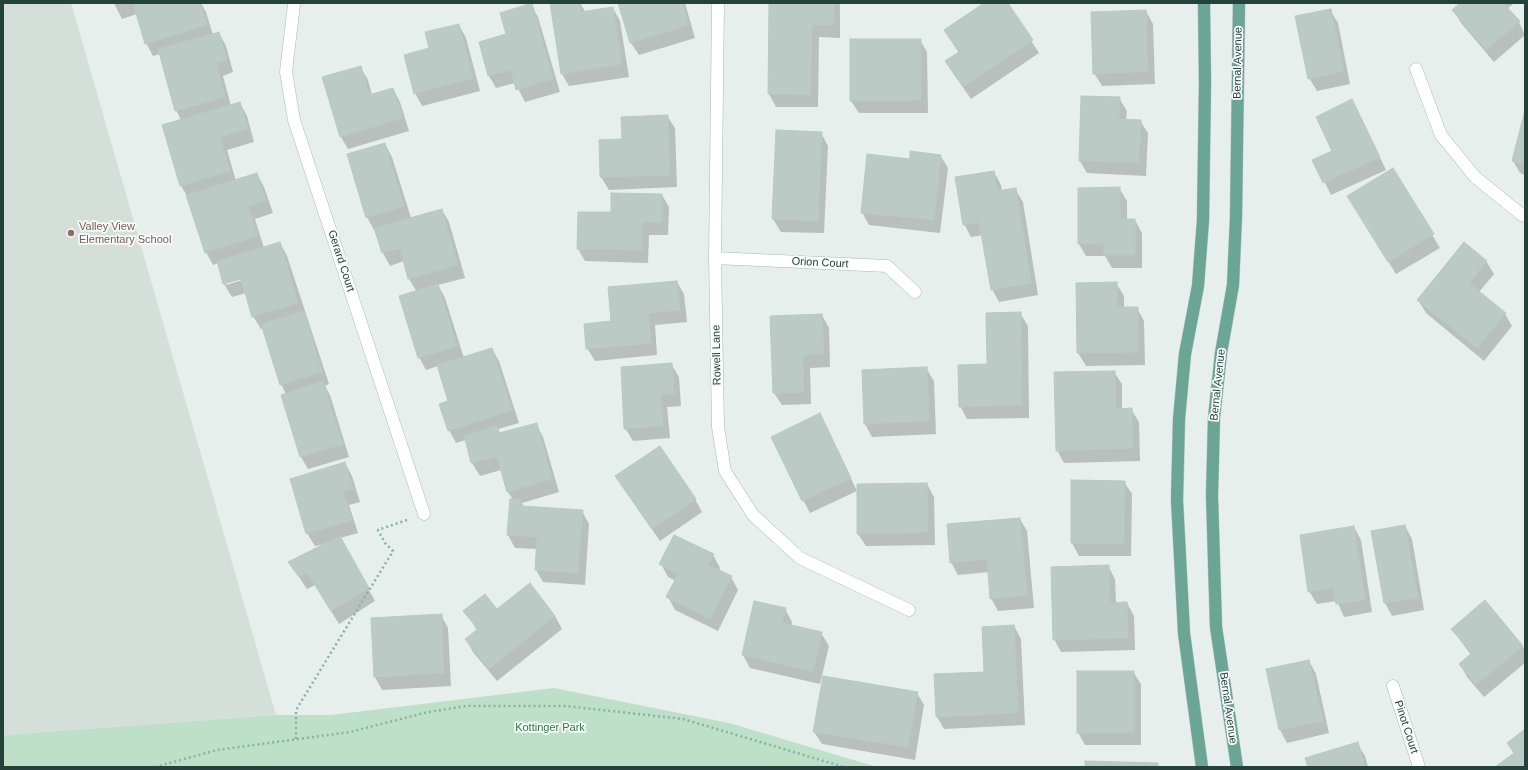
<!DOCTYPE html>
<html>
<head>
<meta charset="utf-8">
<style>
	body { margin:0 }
	#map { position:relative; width:1528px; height:770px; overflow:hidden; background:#e6efeb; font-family:Helvetica,sans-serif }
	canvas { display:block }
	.frame { position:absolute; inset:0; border:4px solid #24423a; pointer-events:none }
</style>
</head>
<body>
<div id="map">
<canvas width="1528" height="770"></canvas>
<div class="frame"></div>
</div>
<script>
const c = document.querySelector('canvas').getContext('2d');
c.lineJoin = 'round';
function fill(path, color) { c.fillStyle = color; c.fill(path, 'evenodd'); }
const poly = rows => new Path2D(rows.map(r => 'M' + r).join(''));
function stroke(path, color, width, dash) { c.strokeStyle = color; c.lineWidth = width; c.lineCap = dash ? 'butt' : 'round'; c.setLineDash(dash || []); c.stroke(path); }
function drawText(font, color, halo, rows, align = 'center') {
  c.font = font + ' Helvetica,sans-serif'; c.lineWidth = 3.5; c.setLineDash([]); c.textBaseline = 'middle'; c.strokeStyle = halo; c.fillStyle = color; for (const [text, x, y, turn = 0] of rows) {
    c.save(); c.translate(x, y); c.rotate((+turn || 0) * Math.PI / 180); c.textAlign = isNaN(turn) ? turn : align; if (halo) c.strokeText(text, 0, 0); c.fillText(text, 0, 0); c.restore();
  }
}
const built = poly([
	[3,3,71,3,276,715,3,735]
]);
const green = poly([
	[554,688,729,723,877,767,3,767,3,735,276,715,331,715]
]);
const shadow = poly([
	[114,3,177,3,178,5,186,3,201,3,206,12,213,35,219,33,226,46,233,72,223,76,231,106,240,103,247,116,254,142,227,150,236,181,257,174,264,187,273,213,255,219,264,248,280,243,287,256,329,384,325,386,330,395,349,457,308,469,301,457,286,394,281,384,264,328,261,329,253,316,246,293,232,297,224,284,218,263,213,265,206,252,188,197,181,186,181,120,176,110,160,54,153,56,146,43,137,14,122,19],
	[246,277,246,279,226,285,226,283],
	[559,3,580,3,586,13,613,8,620,21,629,77,569,86,562,74],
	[619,3,685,3,695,38,639,55,631,43],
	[770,3,839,3,840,6,840,38,819,37,818,107,776,107,769,94],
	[986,3,1007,3,1039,53,971,99,954,74,959,53,945,30],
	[1462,3,1514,3,1507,9,1519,22,1525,35,1494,62,1461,23,1454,10],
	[531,5,538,17,560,92,525,102,515,83,496,88,489,76,507,35],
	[1330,10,1338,23,1350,84,1317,91,1309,78],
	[1146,11,1153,24,1155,84,1102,86,1094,73],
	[459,25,466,38,480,91,422,106,415,93,431,48],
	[920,40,927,52,928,113,859,113,851,101],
	[360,67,368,80,372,95,393,89,400,102,409,131,348,149,341,137,323,78],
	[1119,98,1127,111,1126,120,1140,121,1148,133,1146,176,1087,173,1080,161],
	[1352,100,1386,170,1331,195,1314,160,1333,151],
	[1525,114,1525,175,1520,173,1513,161],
	[667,116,675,128,677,187,609,190,601,177,600,141,623,140],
	[821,133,828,146,824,233,781,232,773,219],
	[385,144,392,157,411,218,442,210,449,222,465,278,438,285,445,298,464,358,492,349,499,361,519,423,498,429,501,434,536,424,543,437,559,492,522,503,524,507,582,511,589,524,585,585,543,582,536,570,538,549,515,548,508,535,511,500,513,500,508,492,501,470,480,476,472,463,466,440,456,443,449,430,449,402,438,366,426,370,419,357,417,292,409,279,404,261,390,266,383,253,376,229,374,230,367,217],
	[940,155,948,168,940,233,869,225,862,212,911,160],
	[1393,170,1440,248,1396,274,1356,209],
	[994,172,1001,185,1002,192,1015,189,1023,202,1038,295,999,302,992,289,983,235,971,237,964,224],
	[1119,188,1127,201,1127,220,1135,220,1142,233,1142,268,1112,268,1105,256,1086,256,1079,244],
	[662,195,669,207,668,235,649,235,648,263,585,261,578,249,612,213],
	[1486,261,1494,274,1479,292,1505,314,1512,326,1484,361,1426,313,1419,301],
	[677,282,684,294,687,322,655,325,657,355,595,361,587,348,612,322],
	[1116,283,1124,296,1124,308,1137,308,1144,321,1145,365,1086,366,1078,353,1077,284],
	[1020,313,1028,326,1029,418,967,419,960,406],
	[822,315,829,328,830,367,810,368,811,404,782,405,774,393],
	[671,364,679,377,681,406,667,407,670,438,633,441,625,428],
	[926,368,934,381,936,434,872,437,865,424],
	[1114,372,1122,384,1122,410,1131,409,1139,422,1140,461,1064,463,1057,450],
	[820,415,857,491,810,513,803,500],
	[345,463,352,476,360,502,349,505,358,533,340,538,375,601,339,624,315,585,307,589,289,562,328,543,315,546,307,533],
	[1072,481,1124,482,1132,494,1131,556,1079,556,1072,543],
	[927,484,934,497,935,545,866,546,858,534],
	[624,489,695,499,702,512,660,541],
	[1020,519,1027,531,1034,608,998,611,991,598,989,572,958,575,951,562],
	[1405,526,1412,539,1424,610,1392,616,1385,603,1372,531],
	[1354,527,1361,540,1372,612,1344,617,1337,601,1317,604,1309,591],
	[713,555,720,568,719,571,731,577,738,590,718,631,675,610,668,597,676,581,668,577,661,564],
	[1108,566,1115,579,1116,604,1127,603,1134,616,1135,650,1061,652,1054,639],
	[1485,602,1523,647,1525,651,1525,663,1484,697,1467,677,1460,664,1471,655,1452,629],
	[785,609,792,622,791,626,821,633,829,646,820,684,750,668,743,655],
	[497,610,555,616,562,629,497,681,473,652,466,639,477,630,465,611],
	[441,615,448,628,451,686,382,690,375,677,372,619],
	[1014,626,1021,639,1025,725,944,729,937,717,985,673],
	[1309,661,1316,674,1329,733,1287,743,1280,730,1267,670],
	[1133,672,1141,684,1141,745,1085,745,1078,732],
	[917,693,924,705,915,760,822,744,814,732],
	[1357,743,1365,756,1368,767,1309,767]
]);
const building = poly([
	[133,3,175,3,175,5,182,3,201,3,207,25,145,44,133,3],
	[532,3,553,79,516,90,511,70,488,76,479,42,506,34,500,13,532,3],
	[550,3,579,3,581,12,613,7,622,64,561,74,550,3],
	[618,3,682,3,689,25,630,43,618,3],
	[769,3,834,3,833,25,812,25,811,95,768,94,769,3],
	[984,3,1008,3,1033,40,963,87,945,61,959,52,944,30,984,3],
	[1460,3,1503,3,1520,21,1486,50,1452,10,1460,3],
	[1331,9,1344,71,1308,79,1295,16,1331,9],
	[1146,10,1148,71,1093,74,1091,12,1146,10],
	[459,24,473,78,414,94,404,55,429,48,425,32,459,24],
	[219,32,227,60,216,63,225,97,175,111,158,49,219,32],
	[850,39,921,39,921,100,850,101,850,39],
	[361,66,369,95,393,88,403,118,340,137,322,77,361,66],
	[1081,96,1120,97,1119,119,1141,120,1139,163,1079,161,1081,96],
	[1352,99,1380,157,1323,183,1312,160,1332,151,1316,117,1352,99],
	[240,102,248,129,220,137,230,171,180,186,162,125,240,102],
	[1525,110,1525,164,1512,161,1525,110],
	[668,115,670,175,600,177,599,140,622,139,621,117,668,115],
	[776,130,822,132,818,221,772,219,776,130],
	[385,143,404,206,366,218,347,154,385,143],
	[910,151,941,155,934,220,861,213,867,154,910,159,910,151],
	[1393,168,1434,234,1388,262,1347,196,1393,168],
	[994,171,997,191,1016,188,1031,283,991,290,979,222,963,225,955,177,994,171],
	[257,173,266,201,248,206,258,236,205,253,186,195,257,173],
	[1120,187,1120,219,1135,219,1135,255,1104,255,1104,243,1078,244,1078,188,1120,187],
	[611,193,662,194,662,222,642,222,642,250,577,249,578,212,611,212,611,193],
	[442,209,458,265,408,279,400,248,382,253,374,228,442,209],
	[280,242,298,303,252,317,241,279,223,284,217,261,280,242],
	[1464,242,1487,261,1469,283,1506,313,1477,348,1417,300,1464,242],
	[677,281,680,310,648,313,651,343,586,349,584,324,611,321,608,287,677,281],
	[1117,282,1117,307,1138,307,1138,352,1077,353,1076,283,1117,282],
	[438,284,457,346,418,358,399,296,438,284],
	[304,311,322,372,280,385,261,324,304,311],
	[1021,312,1022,405,959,407,958,365,987,364,986,313,1021,312],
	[822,314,824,354,803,355,804,392,773,393,770,316,822,314],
	[492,348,512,410,448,431,439,404,448,401,437,365,492,348],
	[672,363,674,394,661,394,663,426,624,429,621,367,672,363],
	[927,367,929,421,864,424,862,370,927,367],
	[1115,371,1116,409,1132,408,1133,448,1056,451,1054,372,1115,371],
	[323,381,343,444,300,457,281,395,323,381],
	[820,413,851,478,802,501,771,437,820,413],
	[537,423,552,479,507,492,497,457,471,463,464,435,497,426,499,433,537,423],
	[660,446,696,499,652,529,615,476,660,446],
	[345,462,353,489,343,492,352,520,306,534,290,479,345,462],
	[1071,480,1125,481,1124,544,1071,543,1071,480],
	[927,483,928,532,857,534,857,484,927,483],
	[510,499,521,500,521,506,583,510,578,573,535,570,537,537,507,535,510,499],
	[1020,518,1027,595,990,599,987,559,950,563,947,524,1020,518],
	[1405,525,1418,598,1384,603,1371,531,1405,525],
	[1354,526,1365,600,1336,604,1333,588,1308,592,1300,535,1354,526],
	[674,535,714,554,708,565,732,576,710,619,666,597,678,574,659,564,674,535],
	[340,536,369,588,331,611,307,572,299,577,288,562,340,536],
	[1109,565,1110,603,1127,602,1128,638,1053,640,1051,567,1109,565],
	[530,583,555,616,489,669,465,639,478,629,463,611,485,594,497,609,530,583],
	[1485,600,1523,646,1476,685,1459,664,1472,653,1451,629,1485,600],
	[754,601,786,608,782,623,822,632,813,672,742,655,754,601],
	[442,614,444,673,374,677,371,618,442,614],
	[1014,625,1018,713,936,717,934,674,984,672,982,627,1014,625],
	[1309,660,1323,721,1279,730,1266,669,1309,660],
	[1077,671,1134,671,1134,732,1077,733,1077,671],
	[823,676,918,692,908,747,813,732,823,676],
	[1525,729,1525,767,1495,767,1514,753,1507,743,1525,729],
	[1358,742,1365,767,1308,767,1305,758,1358,742],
	[1085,761,1158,763,1158,767,1085,767,1085,761]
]);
const path = poly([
	[296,739,296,710,393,551,385,543,378,530,407,520],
	[155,767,217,750,350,732,424,713,466,706,566,706,683,719,844,767]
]);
const minor = poly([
	[718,3,715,258,718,427,725,471,753,515,800,558,909,610],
	[294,4,286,72,294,120,424,514],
	[1416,69,1441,135,1475,177,1522,215,1525,216],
	[715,258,887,266,915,292],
	[1393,686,1419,767]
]);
const major = poly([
	[1202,767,1184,633,1177,500,1179,419,1185,354,1198,286,1203,220,1205,83,1204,3],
	[1237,767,1216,627,1212,496,1214,418,1221,353,1233,285,1236,217,1239,3]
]);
const markers = [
	[71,233,4,"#8d6e63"]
];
const streetNames = [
	["Bernal Avenue",1238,63,-89],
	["Gerard Court",341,261,72],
	["Orion Court",820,263,3],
	["Rowell Lane",717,355,-91],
	["Bernal Avenue",1218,385,-84],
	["Bernal Avenue",1228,708,82],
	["Pinot Court",1406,727,72]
];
const educationNames = [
	["Valley View",79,227],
	["Elementary School",79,240]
];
const parkNames = [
	["Kottinger Park",550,728]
];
fill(built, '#d4dfda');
fill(green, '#bfe0c8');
fill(shadow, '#0003');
fill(building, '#bbcac4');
stroke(building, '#b8c9c2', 1);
stroke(minor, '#a8b8b2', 13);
stroke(major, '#c2cac8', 13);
stroke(path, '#86b3a5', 2.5, [2, 3]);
stroke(minor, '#fff', 12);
stroke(major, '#6aa596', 12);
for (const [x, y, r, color] of markers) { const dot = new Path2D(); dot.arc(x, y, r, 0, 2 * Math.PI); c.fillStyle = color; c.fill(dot); stroke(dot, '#f7fbf9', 1.5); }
drawText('11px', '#24423a', '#f7fbf9', streetNames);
drawText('11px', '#785e54', '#f7fbf9', educationNames, 'left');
drawText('11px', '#2d7a4b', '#f7fbf9', parkNames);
</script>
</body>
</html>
